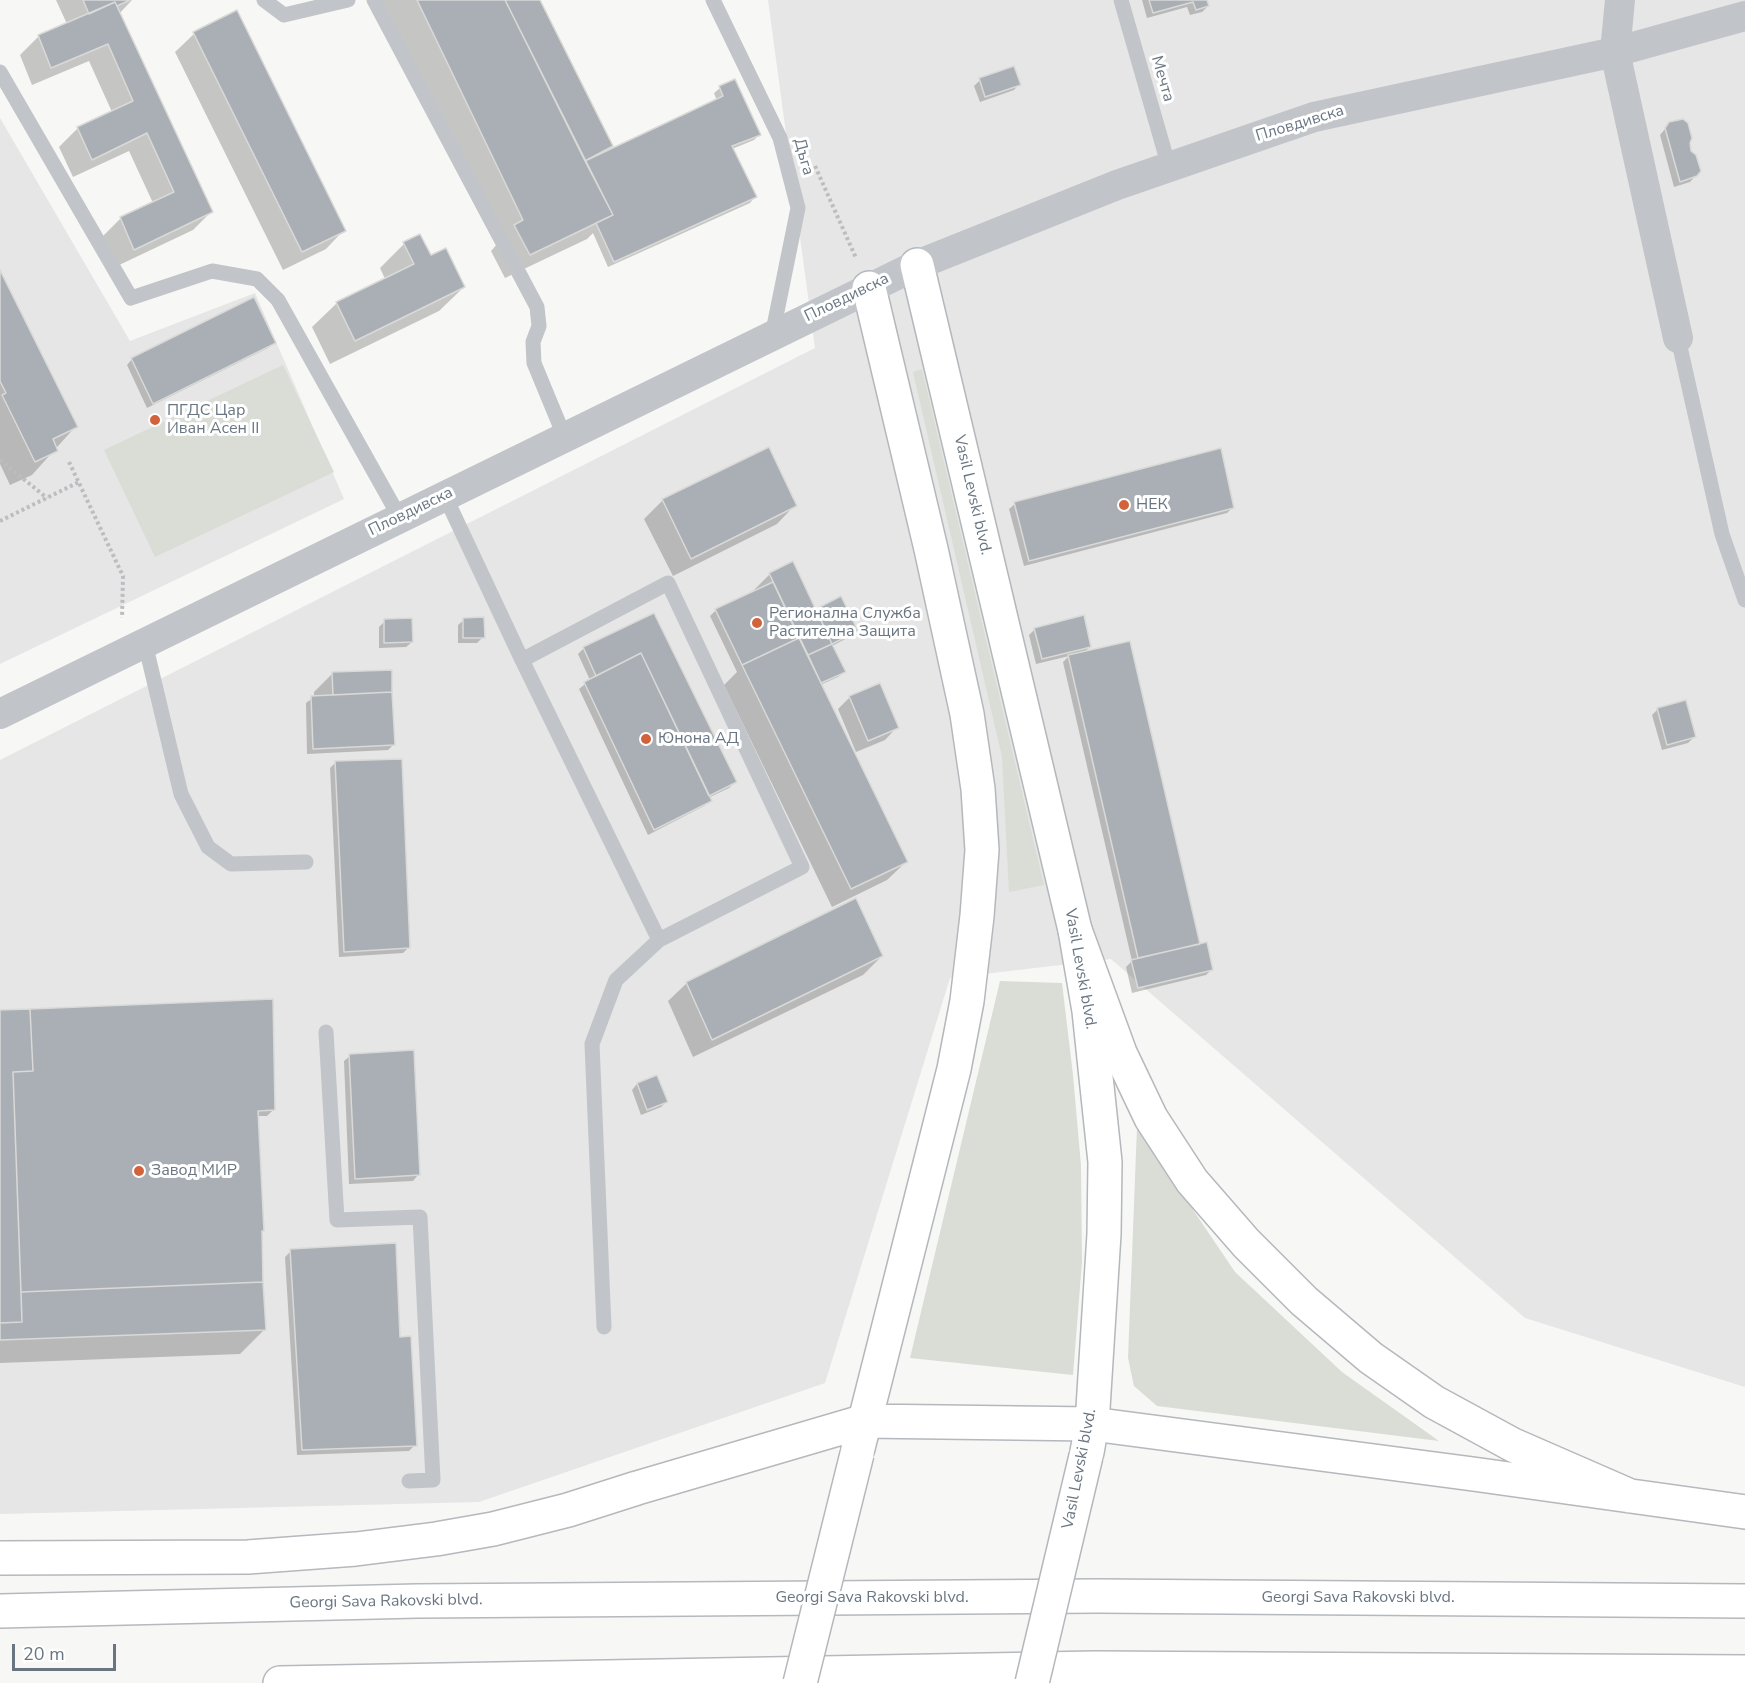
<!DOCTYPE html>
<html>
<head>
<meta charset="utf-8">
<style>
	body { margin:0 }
	#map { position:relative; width:1745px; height:1683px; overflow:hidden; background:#f7f7f5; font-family:"Nunito Sans",sans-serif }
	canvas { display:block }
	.scale { position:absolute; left:12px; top:1644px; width:104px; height:27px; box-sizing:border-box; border:3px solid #697682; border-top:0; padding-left:8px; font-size:18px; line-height:21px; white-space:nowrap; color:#697682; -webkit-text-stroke:4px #fff; paint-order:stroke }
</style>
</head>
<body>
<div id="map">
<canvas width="1745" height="1683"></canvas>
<div class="scale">20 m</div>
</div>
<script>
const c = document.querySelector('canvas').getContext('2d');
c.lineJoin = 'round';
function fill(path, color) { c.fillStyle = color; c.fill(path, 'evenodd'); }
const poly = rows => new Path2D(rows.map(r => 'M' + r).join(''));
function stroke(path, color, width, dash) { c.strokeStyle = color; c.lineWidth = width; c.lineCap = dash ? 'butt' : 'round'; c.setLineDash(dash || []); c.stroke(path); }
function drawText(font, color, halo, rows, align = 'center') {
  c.font = font + ' "Nunito Sans",sans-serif'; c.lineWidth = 6; c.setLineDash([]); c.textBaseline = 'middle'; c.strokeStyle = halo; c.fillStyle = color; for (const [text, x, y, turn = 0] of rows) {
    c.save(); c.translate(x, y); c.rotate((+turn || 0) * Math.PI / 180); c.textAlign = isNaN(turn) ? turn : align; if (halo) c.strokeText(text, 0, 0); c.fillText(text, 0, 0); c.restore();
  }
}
const built = poly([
	[768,0,1745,0,1745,1387,1525,1318,1111,959,950,978,825,1383,479,1502,0,1514,0,760,815,348],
	[0,118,130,341,255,293,344,499,0,664]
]);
const green = poly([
	[283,365,334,472,155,557,104,450],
	[922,369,1044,885,1009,892,1002,757,913,372],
	[1000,981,1062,983,1073,1075,1081,1166,1082,1262,1073,1375,910,1358],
	[1137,1127,1235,1272,1342,1372,1439,1441,1157,1406,1134,1386,1128,1358]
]);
const shadow = poly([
	[56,0,132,0,119,14,211,212,193,230,115,267,102,237,120,219,153,203,129,151,73,177,59,147,78,128,112,112,89,61,32,85,20,55,39,36,67,24],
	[381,0,538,0,612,146,605,153,717,101,714,93,720,88,760,134,754,140,732,149,755,197,750,203,608,267,593,233,587,239,505,278,491,251,498,243],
	[1142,0,1206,0,1208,6,1202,12,1190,15,1187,7,1147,18],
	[236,12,344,230,326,249,283,270,175,52,194,34],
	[980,80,1019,84,1014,90,980,102,974,86],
	[1670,123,1688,143,1696,175,1690,182,1674,187,1660,135],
	[404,244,430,257,464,287,439,311,330,364,312,327,337,303,385,279,380,268],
	[0,273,76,426,32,475,10,485,0,464],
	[274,343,268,348,147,408,127,365,132,359],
	[768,449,795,505,777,524,673,576,644,519,662,501],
	[1015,504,1233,507,1227,513,1024,566,1009,509],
	[770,574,815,612,817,610,856,630,851,636,832,646,844,672,838,677,820,685,906,862,887,880,832,907,724,685,737,672,710,616,716,610,751,593],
	[464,620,483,637,477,643,458,643,458,625],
	[385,621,412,642,406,647,379,648,379,627],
	[1035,629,1090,647,1083,653,1199,945,1212,969,1206,975,1132,993,1126,967,1132,961,1063,662,1069,656,1036,664,1029,635],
	[584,648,735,782,729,788,708,798,710,801,704,806,648,835,579,689,590,680,578,654],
	[332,674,393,745,388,750,307,754,306,703,314,697,314,692],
	[850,697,897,727,885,740,856,752,838,709],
	[1658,709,1694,737,1688,743,1662,750,1652,715],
	[336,762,409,947,403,953,339,957,330,768],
	[882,956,863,975,693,1057,668,1001,687,983],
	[0,1012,273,1110,267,1116,257,1116,264,1330,240,1354,0,1363],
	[350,1056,418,1175,413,1181,349,1184,344,1061],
	[657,1077,667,1101,661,1107,641,1115,632,1090,637,1084],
	[291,1251,399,1339,415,1445,409,1451,297,1455,285,1257]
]);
const building = poly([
	[83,0,130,0,117,6,115,2,89,14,83,0],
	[417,0,505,0,613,215,530,255,514,225,523,220,417,0],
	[505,0,540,0,613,146,585,161,505,0],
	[1149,0,1207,0,1209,6,1196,10,1193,2,1153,13,1149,0],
	[115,2,213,212,134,250,120,217,174,192,147,133,92,160,77,127,133,101,108,44,51,68,38,35,115,2],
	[237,10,346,231,302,252,193,32,237,10],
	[1014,66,1021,85,985,97,979,78,1014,66],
	[735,79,761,135,732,146,757,197,614,262,596,223,613,215,585,161,723,96,719,86,735,79],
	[1683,119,1688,123,1692,138,1690,143,1691,151,1696,155,1701,171,1697,176,1680,182,1665,128,1669,122,1683,119],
	[420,234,431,255,446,248,465,287,355,341,336,302,414,264,403,242,420,234],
	[0,270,78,427,53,439,58,451,35,462,2,395,6,393,0,381,0,270],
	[254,297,276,343,153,404,131,358,254,297],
	[769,447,797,506,691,559,662,499,769,447],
	[1221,448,1234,508,1029,561,1014,502,1221,448],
	[793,561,832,644,808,655,769,573,793,561],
	[773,582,799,638,742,665,715,609,773,582],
	[841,596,858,631,832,644,816,609,841,596],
	[654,613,737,782,709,796,641,653,596,676,583,647,654,613],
	[1084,615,1091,647,1042,659,1034,628,1084,615],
	[484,617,485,638,463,638,463,618,484,617],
	[412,618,413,642,384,643,384,619,412,618],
	[799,638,908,862,851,889,742,665,799,638],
	[1130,641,1200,944,1138,958,1068,655,1130,641],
	[832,644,846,672,821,683,808,655,832,644],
	[641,653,712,801,654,830,584,682,641,653],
	[392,670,392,692,333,695,332,672,392,670],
	[880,683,899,728,868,741,849,696,880,683],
	[392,692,395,745,313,749,311,696,392,692],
	[1686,700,1696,737,1667,745,1657,708,1686,700],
	[402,759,410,948,344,952,335,761,402,759],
	[856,898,883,956,712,1040,686,982,856,898],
	[1207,942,1213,970,1138,988,1131,960,1207,942],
	[273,999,275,1110,258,1111,264,1231,262,1231,263,1282,21,1292,13,1072,33,1071,30,1009,273,999],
	[30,1009,33,1071,13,1072,22,1322,0,1323,0,1010,30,1009],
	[414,1050,420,1175,355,1179,349,1054,414,1050],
	[657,1075,668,1102,647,1110,637,1083,657,1075],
	[396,1243,400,1337,411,1336,417,1446,302,1450,290,1249,396,1243],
	[263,1282,266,1330,0,1340,0,1323,22,1322,21,1292,263,1282]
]);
const path = poly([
	[815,166,856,258],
	[0,460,47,498],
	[69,462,123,576,122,618],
	[0,521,79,482]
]);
const service = poly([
	[264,0,284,15,348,0],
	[374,0,537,307,539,326,533,342,534,363,565,438],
	[713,0,780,138,798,208,772,336],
	[1121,0,1169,167],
	[0,72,131,298,212,271,257,279,278,300,400,518],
	[1678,338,1722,534,1745,600],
	[445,496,522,660,668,583,802,867,659,940,522,660],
	[145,643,181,794,208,847,231,864,306,862],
	[326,1032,337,1220,420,1217,433,1480,409,1481],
	[604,1327,592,1044,616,980,659,940]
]);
const minor = poly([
	[1620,0,1615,52,1678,338],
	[0,714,917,265,1117,185,1314,117,1615,52,1745,16]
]);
const secondary = poly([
	[917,265,1075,930,1089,1011,1105,1162,1104,1234,1092,1424,1087,1452],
	[865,1421,1092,1424],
	[858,1448,954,1069,967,1001,977,916,982,850,978,789,967,714,931,549,869,288]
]);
const primary = poly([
	[1075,930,1120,1053,1151,1118,1192,1181,1246,1243,1304,1301,1371,1358,1434,1402,1513,1445,1630,1496],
	[1092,1424,1473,1474,1745,1512],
	[0,1558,248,1557,356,1549,436,1539,493,1529,568,1510,637,1488,865,1421],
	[0,1611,417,1601,1098,1596,1745,1601],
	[280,1683,1095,1668,1745,1672]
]);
const secondaryBridge = poly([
	[800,1683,857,1454],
	[1032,1683,1086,1456]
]);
const markers = [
	[155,420,6,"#d1623b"],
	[1124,505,6,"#d1623b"],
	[757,623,6,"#d1623b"],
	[646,739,6,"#d1623b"],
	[139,1171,6,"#d1623b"]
];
const streetNames = [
	["Мечта",1162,79,74],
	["Пловдивска",1300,124,-17],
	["Дъга",803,157,75],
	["Пловдивска",847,298,-26],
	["Vasil Levski blvd.",972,495,77],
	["Пловдивска",411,512,-26],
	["Vasil Levski blvd.",1080,969,80],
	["Vasil Levski blvd.",1080,1469,-79],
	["Georgi Sava Rakovski blvd.",872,1598],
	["Georgi Sava Rakovski blvd.",1358,1598],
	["Georgi Sava Rakovski blvd.",386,1602,-1]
];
const poiNames = [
	["ПГДС Цар",167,411],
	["Иван Асен II",167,429],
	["НЕК",1136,505],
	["Регионална Служба",769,614],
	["Растителна Защита",769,632],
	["Юнона АД",658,739],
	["Завод МИР",151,1171]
];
fill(built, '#e5e6e5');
fill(green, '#d9ddd6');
fill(shadow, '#0003');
fill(building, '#a9afb4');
stroke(building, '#d9d9d7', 1.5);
stroke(secondary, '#b4b8bc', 36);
stroke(primary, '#b5b8bc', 36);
stroke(path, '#bbbdc0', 4, [3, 3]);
stroke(service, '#c1c4c8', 15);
stroke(minor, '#c1c4c8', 30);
stroke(secondary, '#fff', 33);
stroke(primary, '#fff', 33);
stroke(secondaryBridge, '#b4b8bc', 36, []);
stroke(secondaryBridge, '#fff', 33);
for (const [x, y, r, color] of markers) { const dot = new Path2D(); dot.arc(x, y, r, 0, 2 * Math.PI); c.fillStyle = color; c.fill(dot); stroke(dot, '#fff', 2); }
drawText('16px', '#697682', '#fff', streetNames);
drawText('16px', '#697682', '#fff', poiNames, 'left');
</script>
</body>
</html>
